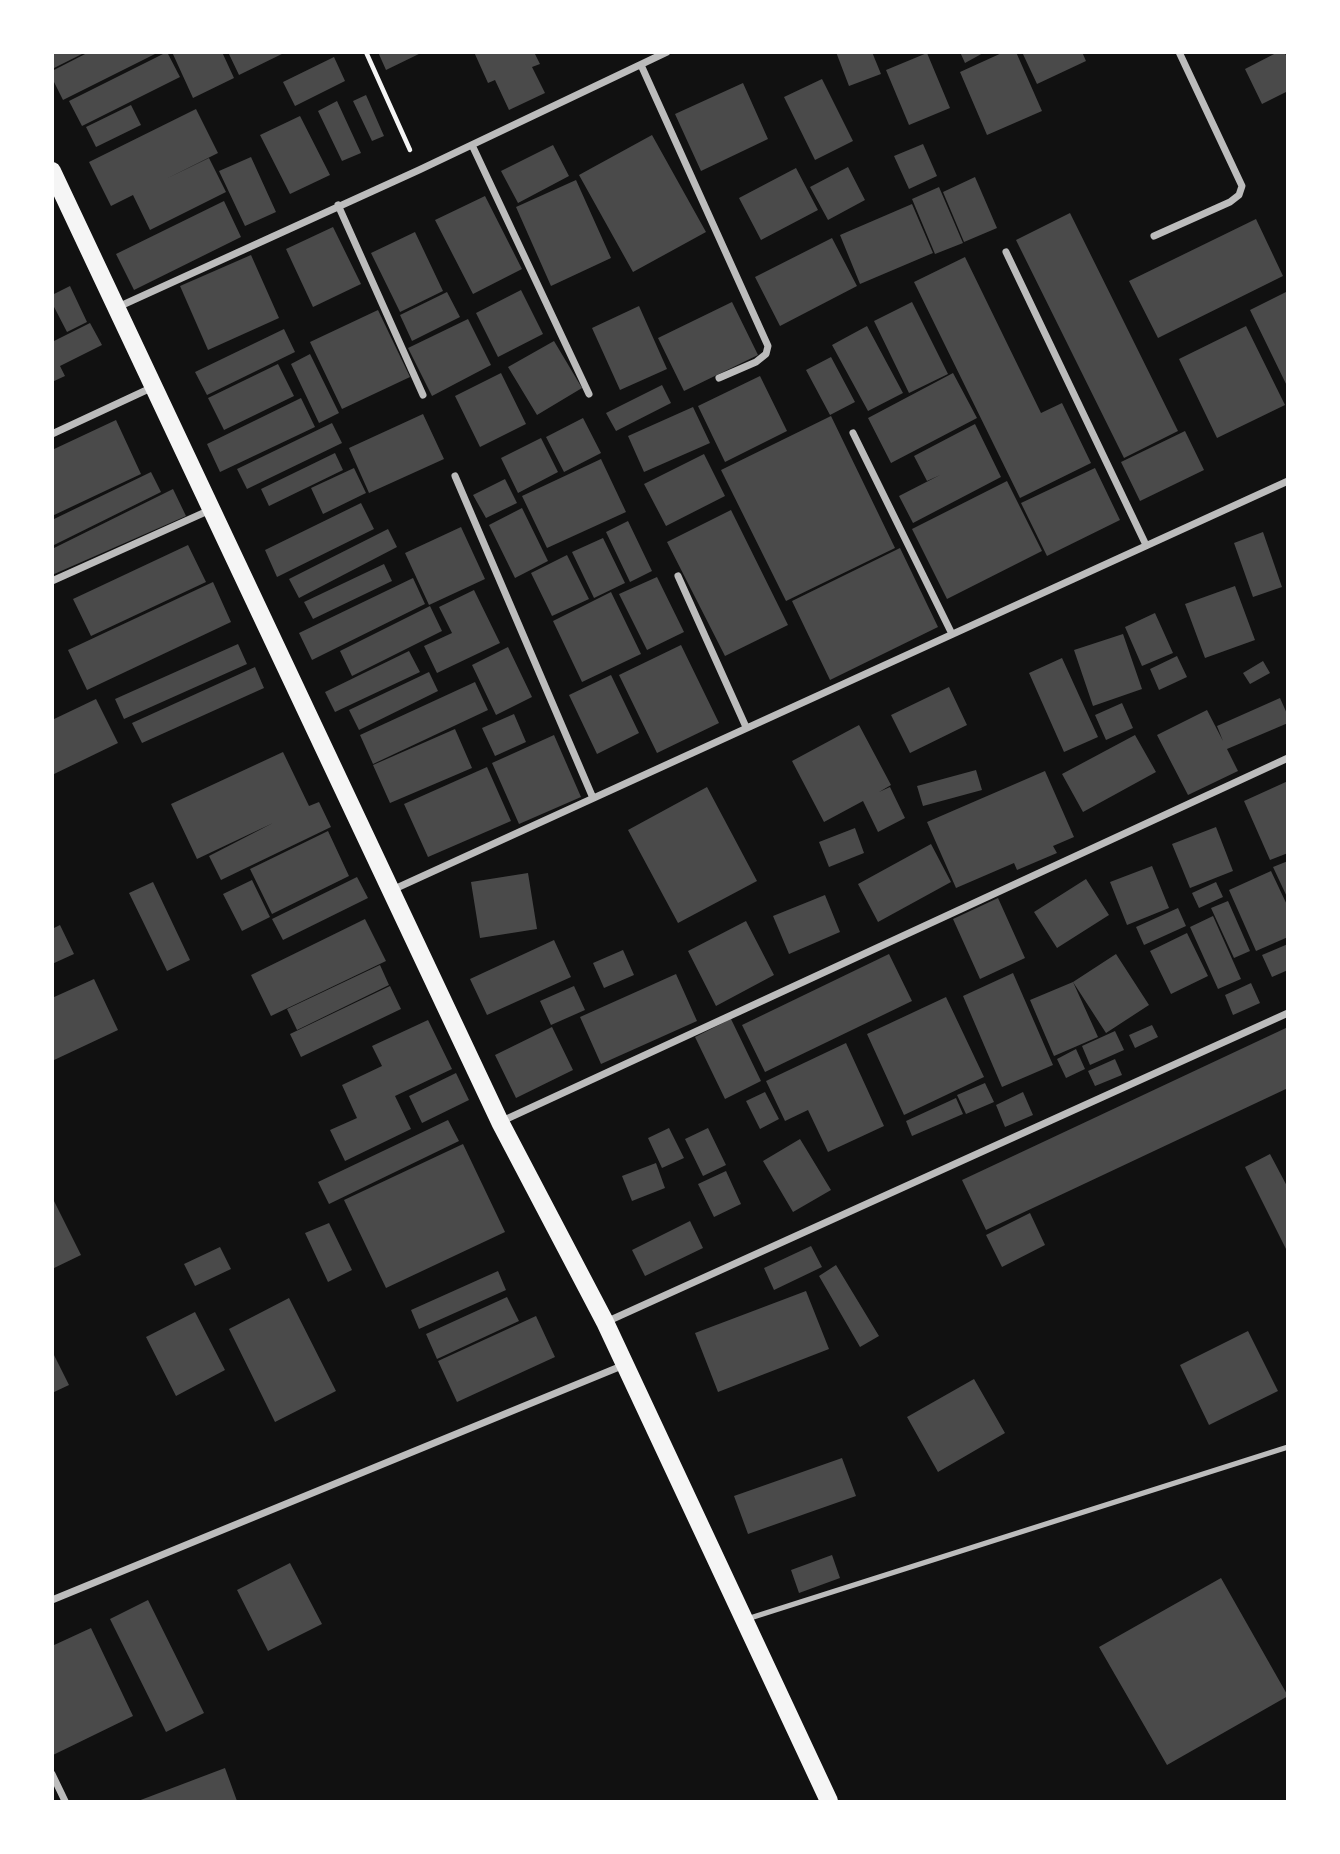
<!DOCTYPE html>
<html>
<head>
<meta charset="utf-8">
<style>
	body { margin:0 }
	#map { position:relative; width:1340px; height:1854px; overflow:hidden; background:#111; font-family:Helvetica,sans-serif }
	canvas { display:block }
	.frame { position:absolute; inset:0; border:54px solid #fff; pointer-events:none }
</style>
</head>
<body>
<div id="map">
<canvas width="1340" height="1854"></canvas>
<div class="frame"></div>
</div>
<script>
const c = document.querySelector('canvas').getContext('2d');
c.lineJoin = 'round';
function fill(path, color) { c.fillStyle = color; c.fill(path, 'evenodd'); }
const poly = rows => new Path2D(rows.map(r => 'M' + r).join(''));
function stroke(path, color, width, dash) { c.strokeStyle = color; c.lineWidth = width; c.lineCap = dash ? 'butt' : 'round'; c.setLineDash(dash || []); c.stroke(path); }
const building = poly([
	[52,52,86,52,52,69],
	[89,52,159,52,63,100,52,78,52,71],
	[167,52,180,77,82,126,69,101],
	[172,52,222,52,234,78,193,98],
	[228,52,286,52,239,75],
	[378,52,423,52,386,70],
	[474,52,534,52,540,64,532,67,545,93,509,110,495,80,488,83],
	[836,52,872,52,881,74,849,86],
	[960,52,985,52,965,63],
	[1004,52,1016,52,1042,111,987,135,960,72],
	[1022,52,1082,52,1086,61,1037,84],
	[1278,52,1284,52,1288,59,1288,91,1262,104,1245,69],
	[927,53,950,108,909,125,886,70],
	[334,57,345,81,295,106,283,82],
	[822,79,853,141,815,160,784,97],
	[743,83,768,139,701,171,675,114],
	[366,95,384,136,372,141,353,101],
	[337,101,361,153,342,161,318,111],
	[131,105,141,125,96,147,86,127],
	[196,109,218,153,168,178,209,158,226,192,150,230,133,195,111,206,89,162],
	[300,116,330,175,290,194,260,135],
	[652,135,706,232,633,272,579,175],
	[923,144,937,176,909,189,894,156],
	[553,145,569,176,518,203,501,171],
	[251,157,276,212,245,226,219,171],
	[848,167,865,200,828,220,810,187],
	[796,168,818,210,761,240,739,198],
	[975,177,997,228,964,242,943,192],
	[576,180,611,258,551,286,516,207],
	[939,187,963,243,935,254,912,199],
	[485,196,522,269,473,294,435,220],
	[224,201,241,237,134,290,116,254],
	[912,204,933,253,860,284,840,235],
	[1070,213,1178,431,1124,458,1016,240],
	[1256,219,1283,276,1158,338,1129,281],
	[333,227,361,284,313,307,286,249],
	[415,232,443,291,400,312,371,253],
	[832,238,857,286,780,326,755,277],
	[251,255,279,318,208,350,180,286],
	[965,257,1041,413,1062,403,1091,463,1020,498,914,282],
	[70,286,87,322,67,332,52,303,52,295],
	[521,290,543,334,498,357,476,313],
	[1288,291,1288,388,1250,310],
	[447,292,460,317,412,341,400,315],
	[732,302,758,355,684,391,658,338],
	[912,302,948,374,909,393,874,321],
	[639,306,667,369,620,390,592,328],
	[378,310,410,377,342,409,310,342],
	[468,319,491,365,432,396,408,348],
	[90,323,102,345,60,366,65,376,52,382,52,342],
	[867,326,903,393,868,411,832,345],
	[1246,326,1285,405,1217,438,1179,359],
	[284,329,295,352,207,395,195,372],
	[554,341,582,388,537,415,508,367],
	[310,354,339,413,319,423,291,364],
	[831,357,855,402,830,415,806,370],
	[278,364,294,396,224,430,208,398],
	[501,373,526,424,480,447,455,396],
	[953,373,977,418,891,463,868,418],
	[760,376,787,431,725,462,698,406],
	[662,385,671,403,616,431,606,413],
	[301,398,315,427,220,472,207,444],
	[693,407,710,443,644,472,628,436],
	[423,414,444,459,369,493,349,448],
	[831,416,895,548,786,601,721,470],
	[583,418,601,453,564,472,546,437],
	[116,420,141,474,52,516,52,450],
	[332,423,342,443,247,489,237,469],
	[975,424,1001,477,913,523,899,496,940,475,927,481,914,456],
	[1185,431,1204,470,1140,501,1121,462],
	[541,438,558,472,518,493,501,458],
	[335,453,343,470,269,506,261,489],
	[704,454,725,496,666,526,644,484],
	[601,459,626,512,547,548,522,496],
	[354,468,366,493,323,514,311,488],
	[1095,468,1120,520,1047,556,1021,503],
	[151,472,161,492,52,546,52,520],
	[505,479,517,503,486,518,473,495],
	[1007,481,1042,551,947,599,912,529],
	[173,489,186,516,52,575,52,549],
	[361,503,374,529,277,577,265,550],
	[522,508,548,561,515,578,489,525],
	[731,510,788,625,725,656,667,542],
	[628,521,652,571,630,582,606,532],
	[461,527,485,579,429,605,405,553],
	[388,529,397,547,299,598,289,579],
	[1263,532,1282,587,1253,597,1234,543],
	[603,538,625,583,594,598,572,552],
	[188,545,206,582,91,636,73,599],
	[900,548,938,627,830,680,792,601],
	[567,555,589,599,552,616,531,573],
	[384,564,392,581,313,619,304,602],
	[657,577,684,632,647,650,619,594],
	[413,578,425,604,312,660,299,633],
	[213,582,231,622,87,690,68,650],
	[1235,586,1255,640,1205,658,1185,604],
	[474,590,500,643,437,673,424,646,452,633,439,607],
	[611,592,641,654,582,682,553,621],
	[430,606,442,631,352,676,340,651],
	[1155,613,1173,653,1142,666,1125,627],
	[1123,634,1142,689,1093,706,1074,650],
	[238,644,247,664,124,719,115,699],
	[681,645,719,723,657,753,619,675],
	[508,647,532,697,496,715,472,665],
	[409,651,420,672,335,712,325,692],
	[1177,656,1187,677,1159,690,1150,669],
	[1062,658,1098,737,1064,752,1029,673],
	[1263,661,1270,673,1250,684,1243,673],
	[255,667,264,688,142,743,132,723],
	[429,672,438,691,359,730,349,710],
	[611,675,639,733,597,754,569,695],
	[475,682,488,710,373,764,360,735],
	[949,687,967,725,910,753,891,715],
	[1280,698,1288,716,1288,723,1227,749,1238,771,1188,795,1157,735,1207,710,1223,741,1217,726],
	[96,699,118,743,52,775,52,720],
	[1122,703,1133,728,1106,740,1095,715],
	[514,714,526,742,495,756,482,728],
	[859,725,891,785,879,792,890,787,905,818,878,832,863,801,824,822,792,761],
	[455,729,472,768,390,803,373,765],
	[554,735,581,797,519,824,492,763],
	[1135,735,1156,772,1083,812,1062,774],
	[283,752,309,806,319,802,331,827,221,880,209,856,273,823,197,859,171,804],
	[487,767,511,821,428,857,404,804],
	[976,770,982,790,923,806,917,786],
	[1045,771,1074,837,1053,846,1057,853,1017,870,1014,863,956,888,927,822],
	[1288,781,1288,853,1270,860,1244,801],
	[707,787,757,881,678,923,628,830],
	[1216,827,1233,871,1190,888,1172,844],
	[855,828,864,853,829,867,819,842],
	[328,831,349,876,272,914,250,869],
	[931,844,951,882,878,922,858,884],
	[1288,861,1288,899,1273,867],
	[1152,866,1169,908,1127,925,1110,882],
	[1271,871,1288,907,1288,937,1256,951,1229,890],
	[528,873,537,929,480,938,471,882],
	[357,877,368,898,283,940,272,919],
	[1086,879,1109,915,1057,948,1034,912],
	[252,880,270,917,242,931,223,894],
	[153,882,190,960,167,971,129,893],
	[1216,882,1223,897,1199,908,1192,893],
	[825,895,840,932,789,954,773,916],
	[998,898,1025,958,980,979,953,919],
	[1228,901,1250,951,1234,958,1211,908],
	[1178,908,1186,926,1144,945,1136,927],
	[1213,916,1241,979,1218,989,1190,927],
	[365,919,386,961,271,1016,251,975],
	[746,921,774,975,716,1006,688,951],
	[60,925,74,954,52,964,52,929],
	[1187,933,1208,976,1171,994,1150,951],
	[554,940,571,977,487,1015,470,979],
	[1288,944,1288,970,1272,977,1262,955],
	[623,950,634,975,604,988,593,963],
	[889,954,912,1001,765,1072,742,1025],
	[1116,954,1149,1005,1106,1033,1073,982],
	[380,965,389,985,297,1030,287,1009],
	[1013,973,1053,1065,1002,1087,963,996],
	[676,974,697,1021,601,1064,580,1017],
	[94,979,118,1030,52,1061,52,998],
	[1073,982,1098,1037,1054,1056,1030,1000],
	[1251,983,1260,1003,1233,1015,1225,995],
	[390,986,401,1009,301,1057,290,1034],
	[574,986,585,1010,551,1025,540,1001],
	[946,997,984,1077,904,1115,867,1034],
	[731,1019,761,1081,725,1099,695,1037],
	[428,1020,452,1069,395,1096,411,1129,345,1161,330,1130,357,1118,342,1085,382,1066,372,1046],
	[1152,1025,1158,1037,1135,1048,1129,1035],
	[552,1027,573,1070,516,1098,495,1055],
	[1288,1027,1288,1088,986,1230,962,1180],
	[1115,1031,1124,1050,1090,1065,1082,1046],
	[846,1043,884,1126,828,1152,808,1110,785,1121,766,1081],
	[1076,1049,1085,1069,1066,1078,1057,1059],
	[1115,1059,1122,1075,1095,1086,1088,1071],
	[456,1073,469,1100,422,1123,409,1096],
	[985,1083,994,1102,966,1114,957,1095],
	[765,1092,779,1119,760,1129,746,1101],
	[1023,1092,1033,1115,1005,1127,996,1105],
	[956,1098,963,1114,912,1136,906,1121],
	[448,1120,459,1141,329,1204,318,1182],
	[669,1128,684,1158,662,1168,648,1138],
	[708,1128,726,1165,703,1176,685,1139],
	[800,1139,831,1190,793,1212,763,1161],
	[463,1144,505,1232,386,1288,344,1200],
	[1270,1154,1288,1188,1288,1253,1245,1167],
	[656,1163,665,1188,632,1201,622,1176],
	[726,1171,741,1204,714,1217,698,1184],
	[52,1197,81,1255,52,1269],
	[1030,1213,1045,1245,1002,1267,986,1235],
	[690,1221,703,1248,645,1276,632,1250],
	[329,1223,352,1270,328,1282,305,1233],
	[811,1246,822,1267,774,1290,764,1268],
	[220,1247,231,1269,195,1286,184,1264],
	[836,1265,879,1336,860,1347,819,1276],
	[498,1271,506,1290,419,1329,411,1310],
	[806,1291,829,1349,718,1392,695,1333],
	[507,1297,519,1321,437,1359,426,1334],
	[289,1298,336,1391,275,1422,229,1329],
	[195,1312,225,1370,176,1396,146,1337],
	[536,1316,555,1357,457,1402,438,1361],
	[1248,1331,1278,1391,1209,1425,1180,1365],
	[52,1351,69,1385,52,1393],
	[974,1379,1005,1433,938,1472,907,1417],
	[842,1458,856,1496,748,1534,734,1496],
	[832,1555,840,1578,799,1593,791,1570],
	[290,1563,322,1624,268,1651,237,1590],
	[1221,1578,1288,1696,1167,1765,1099,1647],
	[148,1600,204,1713,166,1732,110,1619],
	[91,1628,133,1716,53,1755,52,1646],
	[225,1768,237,1801,138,1801]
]);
const path = poly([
	[366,52,410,150]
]);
const service = poly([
	[747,1619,1288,1447]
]);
const minor = poly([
	[641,65,768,346,766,354,756,362,719,378],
	[472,145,589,394],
	[338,205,423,395],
	[1154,236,1230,202,1239,195,1242,186,1179,52],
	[1006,252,1146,545],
	[118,307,419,170,667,52],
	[853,433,952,634],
	[52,434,153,387],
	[455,476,593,798],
	[678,576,746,727],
	[52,581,210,510],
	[390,891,1288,481],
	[500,1122,1288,758],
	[606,1322,1288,1013],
	[52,1600,624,1365],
	[52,1774,65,1801]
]);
const primary = poly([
	[52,171,500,1122,605,1322,829,1801]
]);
fill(building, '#4a4a4a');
stroke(path, '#f5f5f5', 4.5);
stroke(service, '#bcbcbc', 5);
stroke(minor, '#bcbcbc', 7);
stroke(primary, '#f5f5f5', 18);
</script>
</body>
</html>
